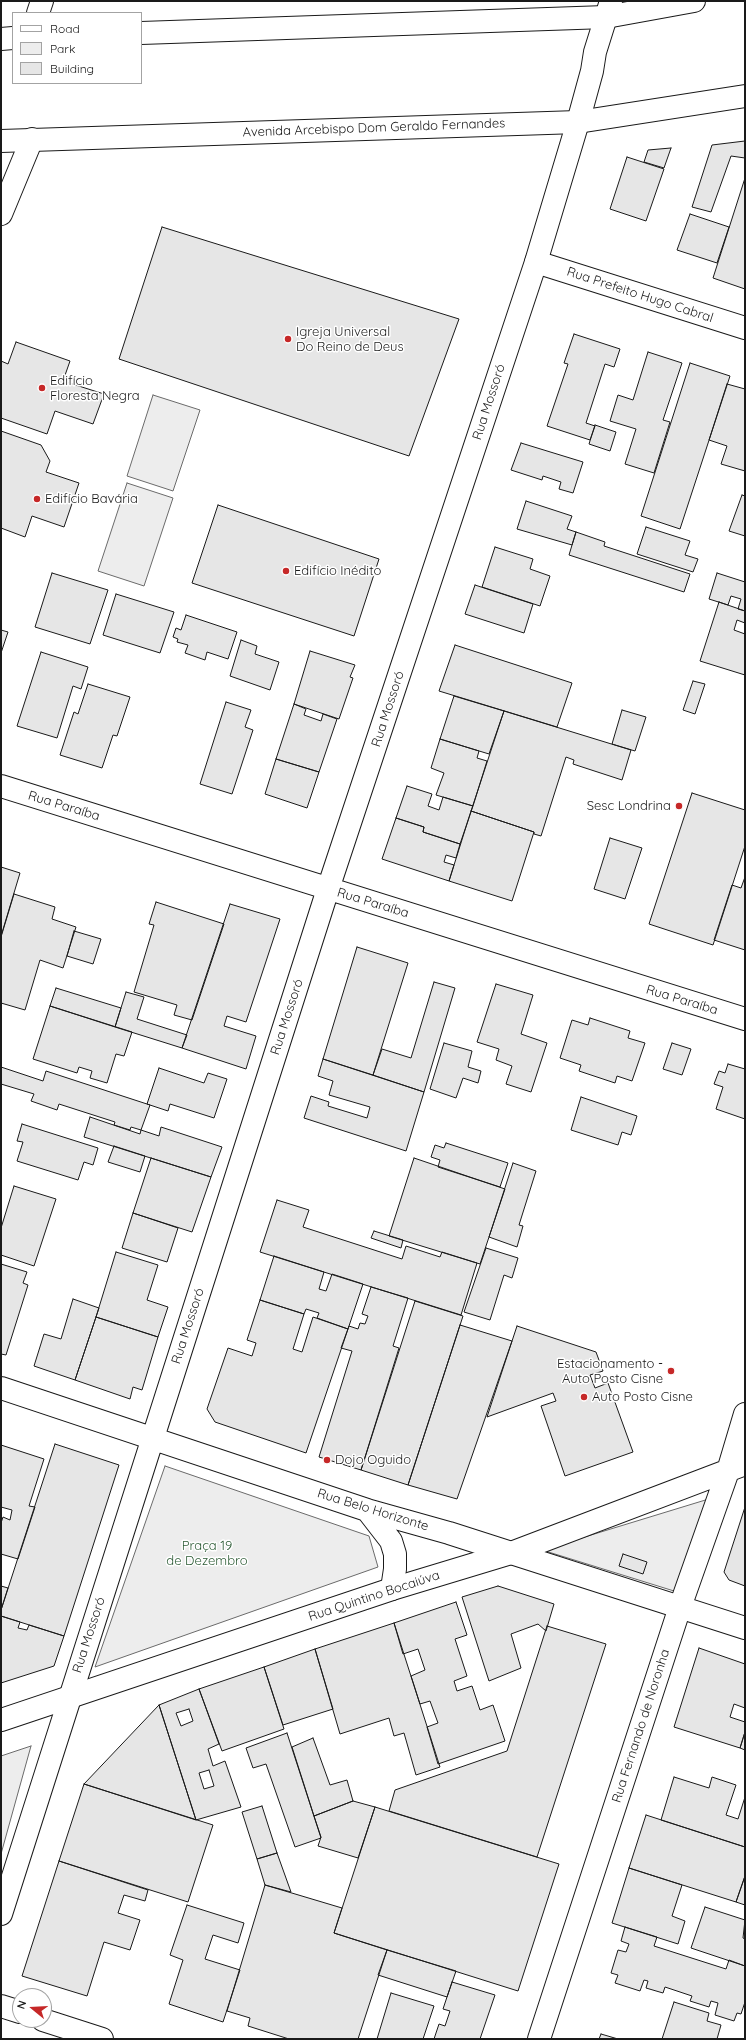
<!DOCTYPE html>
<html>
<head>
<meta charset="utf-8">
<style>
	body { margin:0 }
	#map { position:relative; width:746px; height:2040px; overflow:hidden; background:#fff; font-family:Quicksand,sans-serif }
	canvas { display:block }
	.frame { position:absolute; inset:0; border:2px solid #1a1a1a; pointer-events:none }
	.legend { position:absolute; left:12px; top:12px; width:130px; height:72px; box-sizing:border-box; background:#fff; border:1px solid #a3a3a3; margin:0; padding:5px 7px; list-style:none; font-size:12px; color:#1a1a1a }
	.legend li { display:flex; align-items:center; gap:8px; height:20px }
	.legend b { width:20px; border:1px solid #a3a3a3 }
	.north { position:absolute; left:12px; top:1988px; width:40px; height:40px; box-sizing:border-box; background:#fff; border:1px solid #a3a3a3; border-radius:50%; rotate:288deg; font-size:11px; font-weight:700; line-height:16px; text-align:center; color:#1a1a1a }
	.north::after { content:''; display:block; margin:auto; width:14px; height:18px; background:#c62828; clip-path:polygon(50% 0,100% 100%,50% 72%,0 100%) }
</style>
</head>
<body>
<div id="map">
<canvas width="746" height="2040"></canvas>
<div class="frame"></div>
<ul class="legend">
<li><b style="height:5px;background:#fff"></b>Road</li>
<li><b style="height:11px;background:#ededed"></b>Park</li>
<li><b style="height:11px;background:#e6e6e6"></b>Building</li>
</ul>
<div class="north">N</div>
</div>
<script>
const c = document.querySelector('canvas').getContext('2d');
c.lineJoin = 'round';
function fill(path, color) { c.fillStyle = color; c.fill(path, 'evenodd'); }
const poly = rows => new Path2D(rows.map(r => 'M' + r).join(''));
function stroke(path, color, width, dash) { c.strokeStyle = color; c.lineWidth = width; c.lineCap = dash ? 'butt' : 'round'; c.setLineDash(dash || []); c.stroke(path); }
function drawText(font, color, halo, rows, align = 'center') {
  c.font = font + ' Quicksand,sans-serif'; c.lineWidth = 3; c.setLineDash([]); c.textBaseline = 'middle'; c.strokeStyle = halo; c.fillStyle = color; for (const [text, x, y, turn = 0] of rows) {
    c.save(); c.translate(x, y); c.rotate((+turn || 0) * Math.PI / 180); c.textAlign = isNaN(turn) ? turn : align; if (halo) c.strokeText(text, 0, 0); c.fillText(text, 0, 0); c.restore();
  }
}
const green = poly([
	[153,395,200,410,173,491,127,476,153,395],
	[127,483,173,498,144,586,98,571,127,483],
	[165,1466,369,1536,378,1567,95,1667,165,1466],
	[712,1498,674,1591,542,1550,712,1498],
	[31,1746,1,1854,1,1756,31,1746]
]);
const building = poly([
	[745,141,745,158,731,156,711,212,692,207,712,145,745,141],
	[671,148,664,168,644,162,648,150,671,148],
	[627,157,664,169,646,221,610,209,627,157],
	[745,178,745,289,713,278,745,178],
	[690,214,729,227,717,263,677,250,690,214],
	[162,227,459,319,409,456,119,359,162,227],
	[574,334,620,349,614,367,605,364,586,423,595,426,590,440,547,426,568,364,564,363,574,334],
	[16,342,70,361,63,381,104,394,93,424,55,411,47,434,1,418,1,361,8,364,16,342],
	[648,352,682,363,663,420,670,422,654,473,625,464,636,429,610,421,618,395,633,400,648,352],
	[690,363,730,376,680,529,641,516,690,363],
	[727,384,745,389,745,471,721,464,727,446,709,440,727,384],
	[595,425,616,432,610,451,589,444,595,425],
	[1,431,41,445,50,461,46,472,79,483,64,527,32,516,25,537,1,528,1,431],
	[521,443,583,462,573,493,559,489,561,482,543,476,542,480,511,470,521,443],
	[742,495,745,496,745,536,729,531,742,495],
	[526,501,572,516,567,529,576,532,572,545,517,529,526,501],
	[218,505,379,559,354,636,192,583,218,505],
	[646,527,690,541,685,555,698,559,693,572,637,554,646,527],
	[576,532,605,542,604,546,690,574,684,592,569,555,576,532],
	[495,547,533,559,530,569,550,576,540,606,482,587,495,547],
	[52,573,108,590,90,644,35,627,52,573],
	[717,573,745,582,745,611,738,609,741,599,731,596,728,605,709,599,717,573],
	[475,585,533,604,524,633,465,614,475,585],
	[116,594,174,612,160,653,103,635,116,594],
	[719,602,745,611,745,623,737,620,734,630,745,634,745,675,700,661,719,602],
	[186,615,237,632,228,659,207,652,205,660,185,653,188,645,177,642,178,639,173,637,176,628,181,630,186,615],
	[1,630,8,632,1,653,1,630],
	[241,640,257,646,255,654,279,662,270,690,230,676,241,640],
	[455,645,572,683,557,727,439,691,455,645],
	[310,651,355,665,350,677,353,678,339,719,294,704,310,651],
	[41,652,88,667,81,689,73,686,57,738,17,726,41,652],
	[693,681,705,684,695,714,683,710,693,681],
	[88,684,130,697,117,736,113,735,102,768,60,755,74,712,78,714,88,684],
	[454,696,504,711,489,754,440,739,454,696],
	[226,702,251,710,245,727,253,730,232,794,200,784,226,702],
	[294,704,306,709,304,715,321,721,323,714,337,719,319,772,276,759,294,704],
	[622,710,646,717,635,751,612,744,622,710],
	[504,711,631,750,622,780,573,764,574,760,566,757,541,836,534,834,534,832,471,811,504,711],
	[440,739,479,751,477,758,487,761,473,806,436,795,444,773,431,768,440,739],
	[276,759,319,772,307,808,265,794,276,759],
	[407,786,432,794,428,806,439,810,443,797,473,806,460,844,423,832,424,827,396,818,407,786],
	[692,793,745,810,745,846,713,945,649,924,692,793],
	[471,811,534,832,512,901,449,881,471,811],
	[396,818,424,827,423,832,460,844,456,858,446,855,444,862,454,865,449,881,382,859,396,818],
	[610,838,642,848,625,899,594,889,610,838],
	[1,867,20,873,1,936,1,867],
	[745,877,745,950,714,940,732,885,741,888,745,877],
	[14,894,55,907,52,919,76,927,63,968,40,960,25,1010,1,1003,1,937,14,894],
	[156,902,224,924,192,1020,174,1015,177,1005,134,992,154,925,149,924,156,902],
	[230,904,280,919,246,1022,227,1016,224,1026,256,1036,246,1069,182,1048,230,904],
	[74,931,101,939,93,964,67,956,74,931],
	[357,947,408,963,373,1075,323,1059,357,947],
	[434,982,455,988,424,1092,373,1075,382,1049,411,1058,434,982],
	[496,984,533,995,521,1034,547,1043,531,1092,506,1084,512,1066,496,1060,499,1049,477,1042,496,984],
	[56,988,121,1008,115,1027,50,1006,56,988],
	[126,992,144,997,137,1019,187,1035,182,1048,115,1027,126,992],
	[50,1006,132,1032,124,1056,116,1054,107,1083,90,1078,92,1071,79,1067,77,1073,33,1059,50,1006],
	[590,1018,630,1031,628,1038,645,1043,632,1081,617,1076,615,1083,579,1071,581,1065,560,1058,572,1020,588,1025,590,1018],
	[444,1043,472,1051,468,1067,481,1071,478,1083,463,1078,456,1098,430,1089,444,1043],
	[672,1043,691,1049,682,1075,663,1069,672,1043],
	[323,1059,424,1092,406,1151,304,1118,311,1096,329,1102,328,1106,367,1118,370,1107,329,1095,333,1081,318,1076,323,1059],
	[728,1064,745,1069,745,1119,716,1109,723,1087,714,1084,719,1071,725,1073,728,1064],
	[1,1067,43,1081,46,1071,150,1105,141,1130,131,1127,130,1130,114,1125,115,1122,59,1104,57,1110,31,1101,34,1094,1,1084,1,1067],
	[159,1068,204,1083,208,1073,227,1079,214,1118,170,1104,168,1111,147,1104,159,1068],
	[581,1097,637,1116,631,1135,622,1132,618,1145,571,1130,581,1097],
	[90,1117,140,1134,141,1130,159,1136,161,1127,222,1147,211,1177,84,1137,90,1117],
	[22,1124,98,1148,93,1165,84,1162,78,1180,17,1161,23,1142,17,1141,22,1124],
	[446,1143,508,1163,500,1187,438,1167,440,1160,431,1157,435,1145,444,1148,446,1143],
	[114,1146,145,1156,140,1172,108,1162,114,1146],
	[151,1158,211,1177,192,1232,133,1213,151,1158],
	[414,1158,505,1189,480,1264,389,1236,414,1158],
	[513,1163,536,1171,519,1225,523,1226,517,1247,489,1237,513,1163],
	[14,1186,56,1199,34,1266,1,1255,1,1228,14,1186],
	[277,1200,309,1210,303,1227,402,1259,406,1246,440,1257,442,1252,477,1263,461,1315,260,1252,277,1200],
	[133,1213,178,1228,167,1262,122,1248,133,1213],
	[374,1231,403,1240,401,1248,371,1238,374,1231],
	[486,1248,518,1258,512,1278,504,1275,490,1320,464,1312,486,1248],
	[116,1252,158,1265,147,1300,168,1307,158,1337,96,1317,116,1252],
	[274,1256,324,1272,319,1289,326,1291,332,1274,363,1284,348,1329,317,1318,319,1313,306,1309,304,1314,260,1300,274,1256],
	[1,1264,27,1272,23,1283,28,1285,6,1355,1,1354,1,1264],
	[371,1287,408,1298,393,1346,399,1348,361,1470,319,1457,352,1351,341,1348,349,1326,358,1329,360,1323,365,1324,368,1316,362,1314,371,1287],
	[73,1299,99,1308,75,1380,34,1366,44,1334,61,1339,73,1299],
	[260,1300,304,1314,293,1349,302,1352,313,1317,348,1329,306,1453,215,1422,207,1409,228,1348,252,1356,256,1343,247,1340,260,1300],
	[415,1301,463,1316,408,1485,361,1470,415,1301],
	[96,1317,158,1337,142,1390,133,1387,130,1399,75,1380,96,1317],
	[460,1325,512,1341,457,1499,408,1485,460,1325],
	[517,1326,596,1352,603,1371,590,1375,595,1388,608,1383,633,1452,565,1476,541,1406,556,1401,553,1393,487,1417,517,1326],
	[55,1444,119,1465,64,1636,1,1616,1,1610,55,1444],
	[1,1445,44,1459,29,1506,35,1507,18,1559,1,1554,1,1523,3,1517,10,1520,12,1510,1,1507,1,1445],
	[745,1507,745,1586,729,1580,724,1572,745,1507],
	[623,1554,647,1562,643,1574,619,1566,623,1554],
	[1,1586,8,1588,1,1610,1,1586],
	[498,1586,554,1604,546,1631,538,1624,511,1634,521,1668,489,1681,462,1597,498,1586],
	[456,1602,467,1635,455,1639,467,1676,454,1681,457,1691,472,1686,480,1710,493,1705,505,1741,438,1764,427,1727,438,1723,430,1701,420,1704,411,1676,425,1670,418,1649,403,1654,394,1623,456,1602],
	[1,1616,20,1622,18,1628,27,1630,29,1625,64,1636,54,1666,1,1683,1,1616],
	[394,1623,440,1767,416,1775,404,1733,394,1736,389,1718,340,1734,315,1649,394,1623],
	[547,1626,606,1644,537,1857,389,1811,395,1790,507,1751,547,1626],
	[699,1648,745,1664,745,1708,734,1704,730,1717,745,1722,745,1732,740,1748,674,1727,699,1648],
	[315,1649,333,1709,283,1725,264,1667,315,1649],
	[264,1667,284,1729,222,1751,199,1689,264,1667],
	[199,1689,219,1744,208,1749,213,1766,225,1761,241,1807,196,1820,159,1705,199,1689],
	[159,1705,196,1820,84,1784,159,1705],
	[189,1709,193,1721,181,1726,176,1713,189,1709],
	[745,1732,745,1750,740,1748,745,1732],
	[287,1733,321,1838,295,1847,266,1764,253,1768,246,1748,287,1733],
	[313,1738,330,1785,347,1780,353,1801,314,1816,292,1747,313,1738],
	[209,1770,214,1786,204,1789,199,1773,209,1770],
	[674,1777,709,1788,712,1777,736,1785,726,1815,738,1819,745,1797,745,1847,661,1820,674,1777],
	[84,1784,213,1825,188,1902,59,1861,84,1784],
	[353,1801,375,1807,358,1858,318,1846,321,1837,314,1816,353,1801],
	[262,1806,277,1853,257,1859,242,1812,262,1806],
	[375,1807,559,1864,518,1991,334,1933,375,1807],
	[646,1815,745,1847,745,1876,736,1902,629,1868,646,1815],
	[277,1853,291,1892,265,1885,257,1859,277,1853],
	[59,1861,148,1890,145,1901,124,1895,118,1913,140,1920,130,1950,104,1942,87,1996,22,1976,59,1861],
	[629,1868,682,1885,672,1916,685,1921,678,1944,612,1923,629,1868],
	[745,1876,745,1905,736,1902,745,1876],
	[265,1885,342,1908,334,1933,387,1950,358,2039,289,2039,248,2026,250,2018,227,2011,265,1885],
	[187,1905,244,1923,238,1943,213,1935,205,1959,240,1970,223,2022,169,2004,183,1960,170,1955,187,1905],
	[705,1907,745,1920,743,1938,745,1939,745,1966,691,1948,705,1907],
	[625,1927,657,1937,654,1946,726,1969,729,1960,745,1966,745,2002,741,2014,737,2013,734,2021,715,2015,718,2003,711,2001,709,2007,690,2001,692,1996,665,1987,663,1993,646,1988,648,1981,644,1980,640,1991,615,1983,618,1975,611,1973,618,1950,626,1952,629,1944,621,1941,625,1927],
	[387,1950,456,1971,447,1997,378,1975,387,1950],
	[452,1982,495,1995,480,2039,434,2039,439,2024,445,2026,450,2011,443,2009,452,1982],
	[391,1993,434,2006,423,2039,377,2039,391,1993],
	[674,2002,709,2013,707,2021,721,2025,717,2039,662,2039,674,2002],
	[601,2034,618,2039,599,2039,601,2034]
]);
const minor = poly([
	[38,13,42,1],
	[1,214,32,139],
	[1,786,745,1019],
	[1,1388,367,1510,449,1533,745,1628],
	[367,1510,391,1541,395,1554,395,1569,392,1589],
	[1,1914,328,889,536,262,578,122,592,71,595,52,611,1],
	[1,2006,20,2012],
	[43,2020,102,2039]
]);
const tertiary = poly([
	[536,262,745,328],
	[1,1720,392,1589,511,1553,745,1464],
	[539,2039,680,1607,728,1471,745,1414]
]);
const primary = poly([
	[141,33,606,17,694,1],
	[1,39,13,38],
	[1,141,578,122,745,96]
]);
const markers = [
	[288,339,4,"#c62828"],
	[42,388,4,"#c62828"],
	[37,499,4,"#c62828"],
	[286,571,4,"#c62828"],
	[679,806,4,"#c62828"],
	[671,1371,4,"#c62828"],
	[584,1397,4,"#c62828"],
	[327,1460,4,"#c62828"]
];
const streetNames = [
	["Avenida Arcebispo Dom Geraldo Fernandes",374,128,-2],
	["Rua Prefeito Hugo Cabral",640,295,18],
	["Rua Mossoró",489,402,-72],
	["Rua Mossoró",388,709,-72],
	["Rua Paraíba",64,806,17],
	["Rua Paraíba",373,903,17],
	["Rua Paraíba",682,1000,17],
	["Rua Mossoró",287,1017,-72],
	["Rua Mossoró",188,1326,-72],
	["Rua Belo Horizonte",373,1510,17],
	["Rua Quintino Bocaiúva",374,1596,-18],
	["Rua Mossoró",89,1635,-72],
	["Rua Fernando de Noronha",641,1726,-72]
];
const poiNames = [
	["Igreja Universal",296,332],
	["Do Reino de Deus",296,347],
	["Edifício",50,381],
	["Floresta Negra",50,396],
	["Edifício Bavária",45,499],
	["Edifício Inédito",294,571],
	["Sesc Londrina",671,806,"right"],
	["Estacionamento -",663,1364,"right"],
	["Auto Posto Cisne",663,1379,"right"],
	["Auto Posto Cisne",592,1397],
	["Dojo Oguido",335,1460]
];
const parkNames = [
	["Praça 19",207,1546],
	["de Dezembro",207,1561]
];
fill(green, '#ededed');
stroke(green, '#6a6a6a', 1);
fill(building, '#e6e6e6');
stroke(building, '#1a1a1a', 1);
stroke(minor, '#1a1a1a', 24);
stroke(tertiary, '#1a1a1a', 24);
stroke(primary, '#1a1a1a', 24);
stroke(minor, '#fff', 22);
stroke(tertiary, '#fff', 22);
stroke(primary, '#fff', 22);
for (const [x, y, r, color] of markers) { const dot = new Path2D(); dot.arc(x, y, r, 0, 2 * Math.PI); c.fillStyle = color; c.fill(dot); stroke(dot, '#fff', 1.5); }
drawText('13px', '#1a1a1a', '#fff', streetNames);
drawText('13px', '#1a1a1a', '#fff', poiNames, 'left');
drawText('13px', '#2b5a34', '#fff', parkNames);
</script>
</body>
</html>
